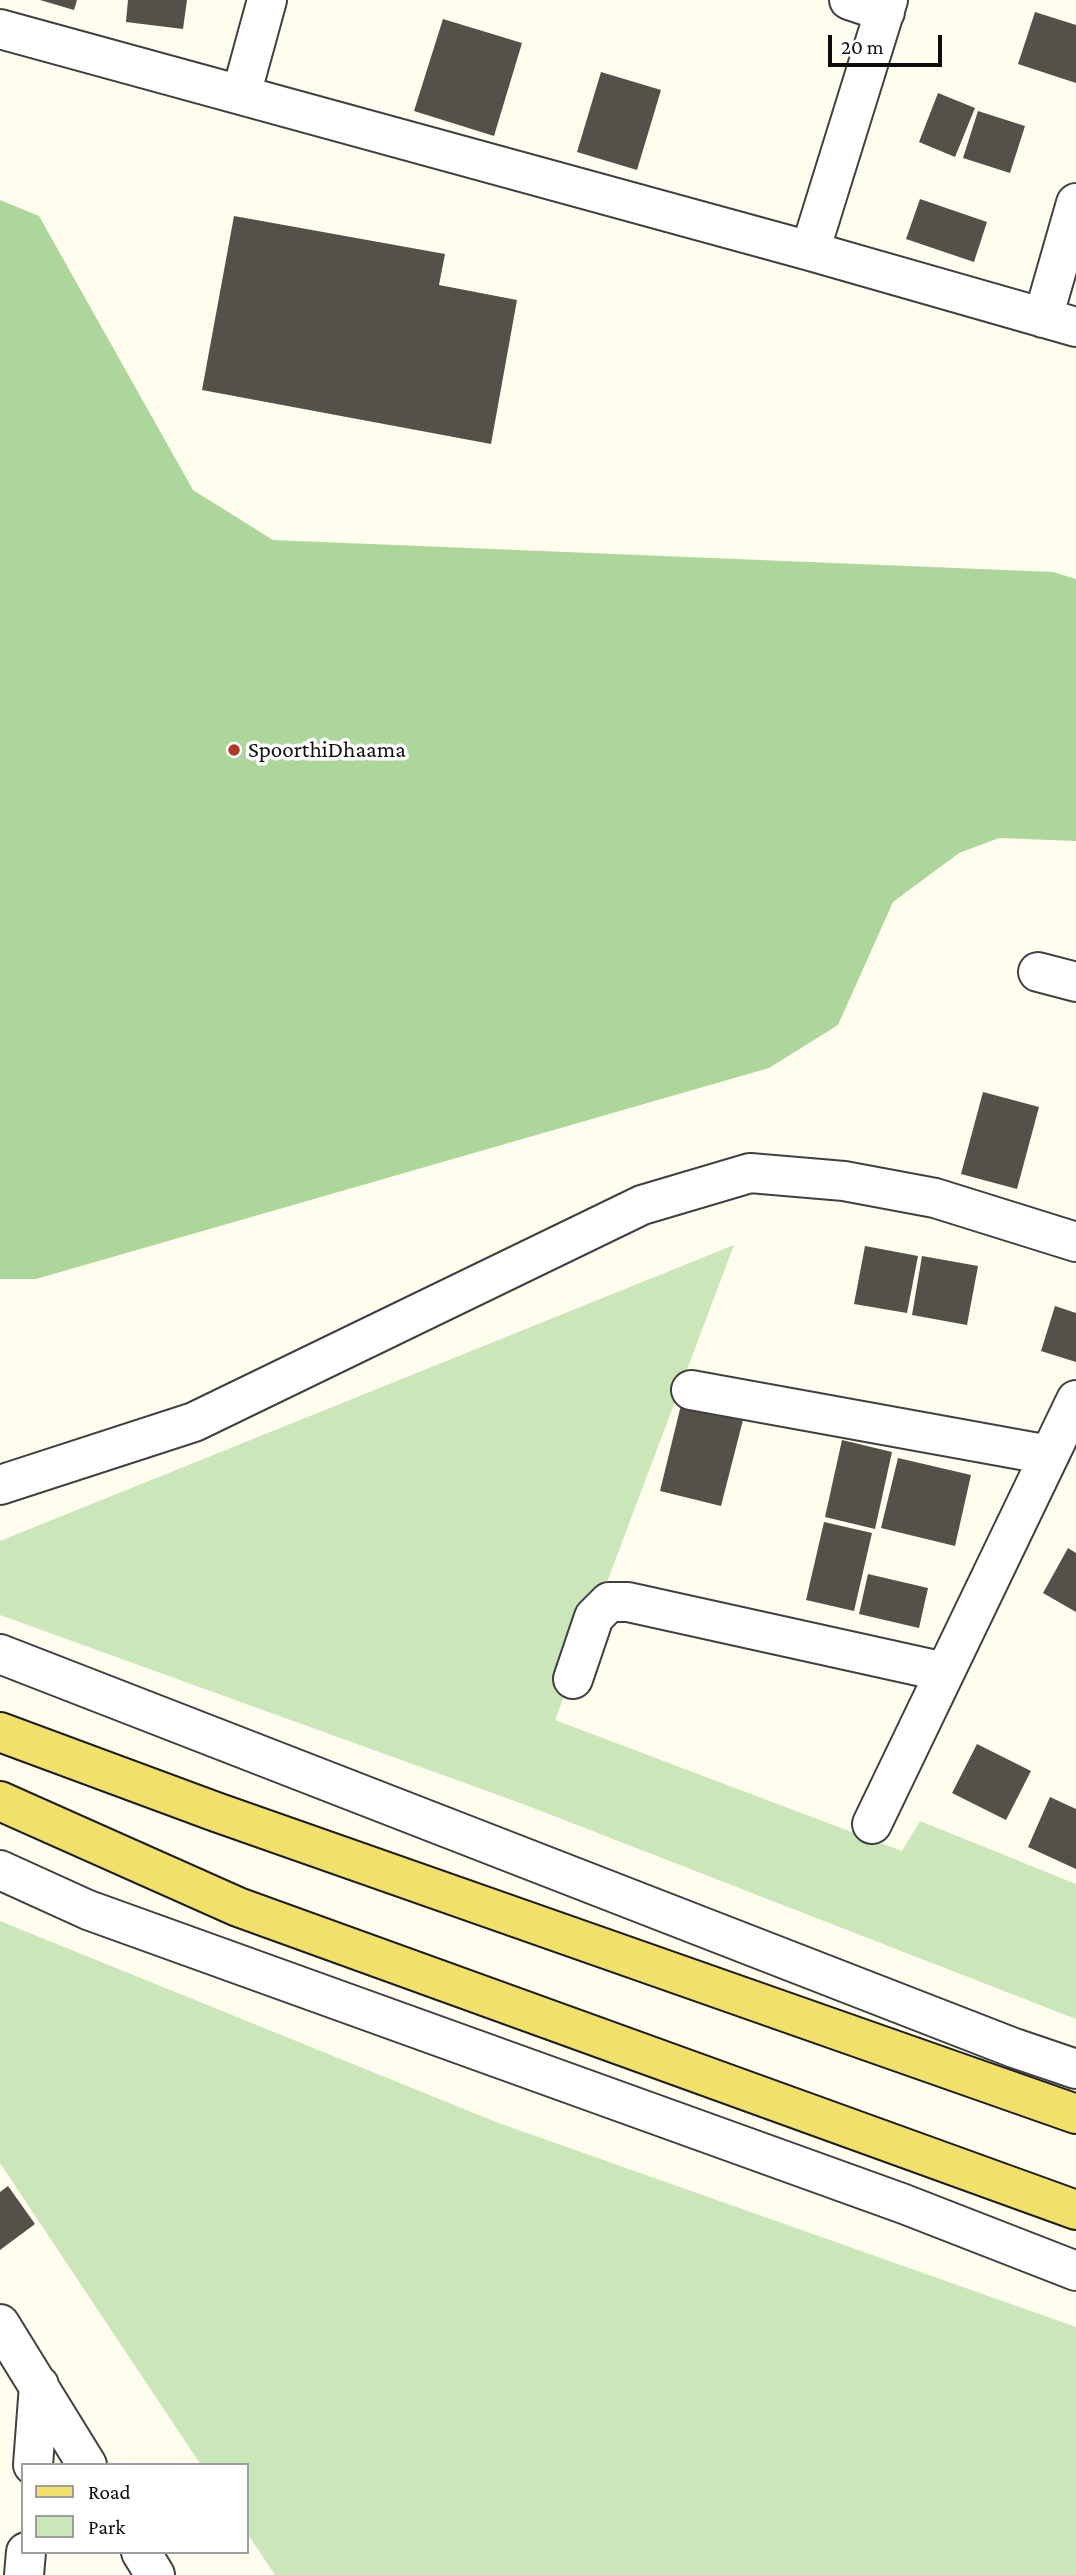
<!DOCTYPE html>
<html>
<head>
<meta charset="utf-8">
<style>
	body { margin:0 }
	#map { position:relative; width:1076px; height:2575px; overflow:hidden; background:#fefdee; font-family:"Crimson Pro",serif }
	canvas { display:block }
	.legend { position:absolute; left:21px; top:2463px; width:228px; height:91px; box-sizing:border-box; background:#fff; border:2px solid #9e9e9e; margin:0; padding:9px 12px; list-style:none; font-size:21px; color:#0d0d0d }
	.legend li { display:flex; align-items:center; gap:14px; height:35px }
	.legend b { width:35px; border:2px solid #9e9e9e }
	.scale { position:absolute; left:828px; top:35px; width:114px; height:32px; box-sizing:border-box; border:4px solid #0d0d0d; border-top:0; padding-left:9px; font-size:21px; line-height:24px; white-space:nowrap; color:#0d0d0d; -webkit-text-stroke:5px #fff; paint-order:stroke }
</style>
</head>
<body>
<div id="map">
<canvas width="1076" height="2575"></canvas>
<ul class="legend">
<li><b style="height:9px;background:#f1e16b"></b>Road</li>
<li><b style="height:19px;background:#cbe6b9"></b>Park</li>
</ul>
<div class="scale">20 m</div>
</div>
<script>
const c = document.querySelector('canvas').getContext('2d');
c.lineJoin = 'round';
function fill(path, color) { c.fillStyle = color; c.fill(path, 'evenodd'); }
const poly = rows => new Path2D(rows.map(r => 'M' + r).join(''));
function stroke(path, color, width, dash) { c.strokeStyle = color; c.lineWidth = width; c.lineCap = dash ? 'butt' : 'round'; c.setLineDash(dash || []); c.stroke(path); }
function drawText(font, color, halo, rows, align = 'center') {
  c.font = font + ' "Crimson Pro",serif'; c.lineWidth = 7; c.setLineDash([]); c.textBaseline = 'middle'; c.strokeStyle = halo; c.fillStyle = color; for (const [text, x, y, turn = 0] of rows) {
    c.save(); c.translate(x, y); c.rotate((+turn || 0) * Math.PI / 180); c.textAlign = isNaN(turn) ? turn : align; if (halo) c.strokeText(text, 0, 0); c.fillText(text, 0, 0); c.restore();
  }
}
const green = poly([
	[734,1245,555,1720,902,1851,920,1821,1076,1884,1076,2019,523,1804,0,1615,0,1541],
	[0,1921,496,2122,1076,2327,1076,2575,275,2575,247,2533,247,2465,201,2465,0,2163]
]);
const forest = poly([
	[0,200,39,216,193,490,273,540,1053,572,1076,579,1076,841,999,838,959,853,893,902,838,1025,769,1068,36,1279,0,1279]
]);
const building = poly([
	[40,0,77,0,74,10],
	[128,0,187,0,183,29,126,22],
	[1035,12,1076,25,1076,83,1018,64],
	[443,19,522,43,494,136,414,111],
	[601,72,661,90,637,170,577,152],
	[938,93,975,108,955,157,919,142],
	[978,111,1025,126,1010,173,963,158],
	[920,199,987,222,974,262,906,239],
	[234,216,445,254,439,285,517,300,491,444,202,390],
	[983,1092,1039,1107,1017,1189,961,1174],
	[865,1246,918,1256,907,1313,854,1304],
	[922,1256,978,1266,967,1325,912,1315],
	[1055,1306,1076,1313,1076,1362,1041,1351],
	[681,1405,743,1420,721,1506,660,1491],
	[842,1440,892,1452,875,1529,825,1517],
	[898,1458,971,1475,955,1546,881,1528],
	[824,1522,872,1533,854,1611,806,1600],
	[1068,1548,1076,1553,1076,1612,1043,1593],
	[868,1574,928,1588,919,1628,859,1614],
	[977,1744,1031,1771,1006,1820,952,1793],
	[1050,1797,1076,1809,1076,1869,1028,1847],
	[8,2186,35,2224,0,2250,0,2192]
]);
const minor = poly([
	[849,0,885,12],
	[0,29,810,251,1076,327],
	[241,95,267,0],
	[810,251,888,0],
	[1043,318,1076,203],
	[1038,972,1076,982],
	[691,1390,1049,1455],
	[0,1485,194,1422,642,1205,750,1173,844,1181,935,1198,1076,1242],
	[0,1654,1014,2048,1076,2069],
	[573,1679,594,1617,609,1602,628,1602,945,1672],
	[872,1824,1076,1400],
	[0,1870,88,1910,904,2204,1076,2271],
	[0,2324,87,2465],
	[33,2465,39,2385],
	[141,2552,155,2575],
	[24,2575,26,2552]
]);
const major = poly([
	[0,1732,216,1812,1076,2114],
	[0,1801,238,1907,1076,2210]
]);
const markers = [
	[234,750,7,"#b5382d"]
];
const poiNames = [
	["SpoorthiDhaama",248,750]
];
fill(green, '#cbe6b9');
fill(forest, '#add69a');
fill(building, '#55504a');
stroke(minor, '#404040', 42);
stroke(major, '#1e1e1e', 42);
stroke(minor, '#fff', 38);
stroke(major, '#f1e16b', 38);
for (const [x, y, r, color] of markers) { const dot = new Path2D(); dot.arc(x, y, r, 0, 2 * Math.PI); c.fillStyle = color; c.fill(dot); stroke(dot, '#fff', 2.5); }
drawText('23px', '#0d0d0d', '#fff', poiNames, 'left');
</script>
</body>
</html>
